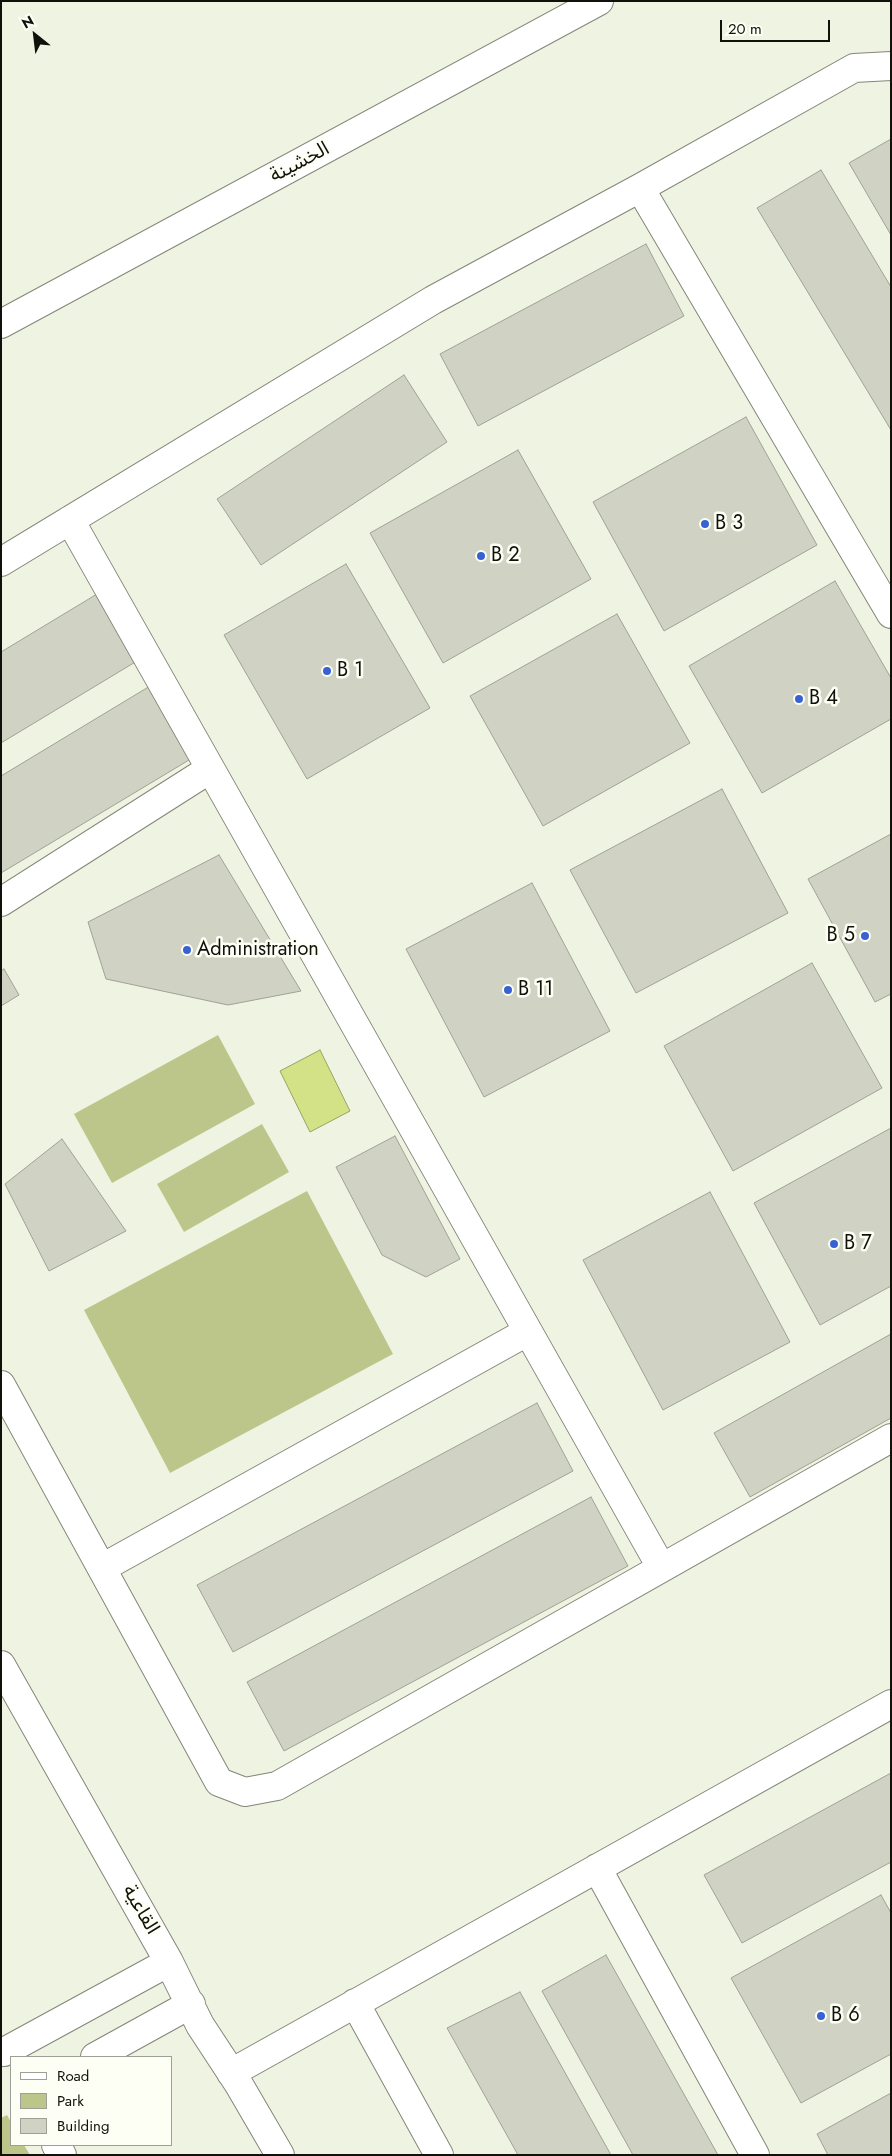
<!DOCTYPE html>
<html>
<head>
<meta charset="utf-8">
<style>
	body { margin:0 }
	#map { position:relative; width:892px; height:2156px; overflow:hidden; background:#eff3e2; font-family:Jost,sans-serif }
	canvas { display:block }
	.frame { position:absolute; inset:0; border:2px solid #10110b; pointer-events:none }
	.legend { position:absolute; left:10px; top:2056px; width:162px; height:90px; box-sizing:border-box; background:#fdfff5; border:1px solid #9ea097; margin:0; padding:6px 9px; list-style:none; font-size:15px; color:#10110b }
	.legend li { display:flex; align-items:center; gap:10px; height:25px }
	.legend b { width:25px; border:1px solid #9ea097 }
	.north { position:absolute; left:10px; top:10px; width:50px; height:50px; -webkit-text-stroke:4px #fdfff5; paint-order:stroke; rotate:331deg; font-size:14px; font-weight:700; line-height:20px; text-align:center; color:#10110b }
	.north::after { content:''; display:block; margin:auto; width:18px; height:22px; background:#10110b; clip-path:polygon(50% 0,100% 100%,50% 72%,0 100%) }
	.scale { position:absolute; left:720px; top:20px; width:110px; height:22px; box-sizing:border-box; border:2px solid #10110b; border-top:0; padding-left:6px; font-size:15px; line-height:18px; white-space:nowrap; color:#10110b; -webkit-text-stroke:4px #fdfff5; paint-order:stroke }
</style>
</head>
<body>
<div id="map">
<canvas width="892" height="2156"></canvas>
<div class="frame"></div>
<ul class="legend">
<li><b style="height:6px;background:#fff"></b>Road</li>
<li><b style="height:14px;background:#bcc68a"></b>Park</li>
<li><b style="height:14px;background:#d0d3c3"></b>Building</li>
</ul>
<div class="north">N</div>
<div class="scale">20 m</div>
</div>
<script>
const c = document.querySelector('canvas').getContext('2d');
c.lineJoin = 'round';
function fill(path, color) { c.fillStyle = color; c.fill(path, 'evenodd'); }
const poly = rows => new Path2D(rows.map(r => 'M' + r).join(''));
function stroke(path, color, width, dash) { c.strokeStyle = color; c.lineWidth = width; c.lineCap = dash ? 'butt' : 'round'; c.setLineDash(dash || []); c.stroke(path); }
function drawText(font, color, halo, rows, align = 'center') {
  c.font = font + ' Jost,"Noto Sans Arabic",sans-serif'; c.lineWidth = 5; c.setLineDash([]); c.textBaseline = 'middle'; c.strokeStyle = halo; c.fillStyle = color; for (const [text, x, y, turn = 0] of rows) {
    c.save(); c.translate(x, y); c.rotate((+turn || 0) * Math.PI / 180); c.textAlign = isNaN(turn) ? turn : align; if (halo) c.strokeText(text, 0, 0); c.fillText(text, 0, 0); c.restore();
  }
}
const green = poly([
	[218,1035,255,1104,112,1183,74,1114],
	[262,1124,289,1172,184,1232,157,1184],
	[307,1191,393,1354,170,1473,84,1310],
	[7,2115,11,2122,11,2145,24,2145,30,2155,1,2155,1,2118]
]);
const water = poly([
	[320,1050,350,1111,310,1132,280,1071,320,1050]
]);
const building = poly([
	[891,139,891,235,849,163,891,139],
	[821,170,891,287,891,430,757,208,821,170],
	[646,244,684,316,478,426,440,354,646,244],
	[404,375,447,442,261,565,217,499,404,375],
	[746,417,817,545,664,631,593,502,746,417],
	[518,450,591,579,443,663,370,533,518,450],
	[346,564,430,708,307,779,224,635,346,564],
	[835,581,891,678,891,719,762,793,689,666,835,581],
	[97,594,137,661,1,743,1,652,97,594],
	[617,614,690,743,543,826,470,696,617,614],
	[155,683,199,754,1,873,1,776,155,683],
	[722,789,788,913,636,993,570,870,722,789],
	[891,834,891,994,875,1002,808,879,891,834],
	[219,855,301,991,228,1005,106,979,88,922,219,855],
	[532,883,610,1031,484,1097,406,949,532,883],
	[812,963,882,1088,733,1171,664,1046,812,963],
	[4,969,19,995,1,1006,1,971,4,969],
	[891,1128,891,1286,820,1325,754,1203,891,1128],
	[395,1136,460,1259,426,1277,382,1255,336,1167,395,1136],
	[62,1139,126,1231,49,1271,5,1184,62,1139],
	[710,1192,790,1342,663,1410,583,1260,710,1192],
	[891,1334,891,1418,750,1497,714,1433,891,1334],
	[537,1403,573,1471,233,1652,197,1585,537,1403],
	[591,1497,628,1566,284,1751,247,1682,591,1497],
	[891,1773,891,1862,742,1943,704,1875,891,1773],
	[881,1895,891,1913,891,2054,801,2103,731,1978,881,1895],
	[606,1955,718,2155,633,2155,542,1991,606,1955],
	[520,1992,611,2155,518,2155,447,2028,520,1992],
	[891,2093,891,2155,828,2155,817,2134,891,2093]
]);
const minor = poly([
	[640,188,891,614],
	[1,324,599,1],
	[70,520,661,1567],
	[1,562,433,300,640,188,854,68,891,66],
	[1,902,210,769],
	[1,1385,219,1782,245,1792,277,1786,891,1438],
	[102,1568,527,1332],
	[1,1665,169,1962,200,2025,238,2083,280,2155],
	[597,1868,755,2155],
	[355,2003,439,2155],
	[4,2052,169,1962],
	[95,2057,191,2004],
	[231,2073,891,1704],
	[56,2145,62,2155]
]);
const markers = [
	[705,524,5,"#3a61d2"],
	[481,556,5,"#3a61d2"],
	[327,671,5,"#3a61d2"],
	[799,699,5,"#3a61d2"],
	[865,936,5,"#3a61d2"],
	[187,950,5,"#3a61d2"],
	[508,990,5,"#3a61d2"],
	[834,1244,5,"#3a61d2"],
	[821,2016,5,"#3a61d2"]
];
const streetNames = [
	["الخشينة",300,163,-28],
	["القاعية",140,1910,60]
];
const poiNames = [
	["B 3",715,524],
	["B 2",491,556],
	["B 1",337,671],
	["B 4",809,699],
	["B 5",855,936,"right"],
	["Administration",197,950],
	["B 11",518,990],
	["B 7",844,1244],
	["B 6",831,2016]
];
fill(green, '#bcc68a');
fill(water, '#d3e187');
stroke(water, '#98a362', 1);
fill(building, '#d0d3c3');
stroke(building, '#9fa293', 1);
stroke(minor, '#838677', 30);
stroke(minor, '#fff', 28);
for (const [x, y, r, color] of markers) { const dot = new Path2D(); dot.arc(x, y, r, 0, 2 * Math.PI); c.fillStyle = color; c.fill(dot); stroke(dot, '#fdfff5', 2); }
drawText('20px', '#10110b', '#fdfff5', streetNames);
drawText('20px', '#10110b', '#fdfff5', poiNames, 'left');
</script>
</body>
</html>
